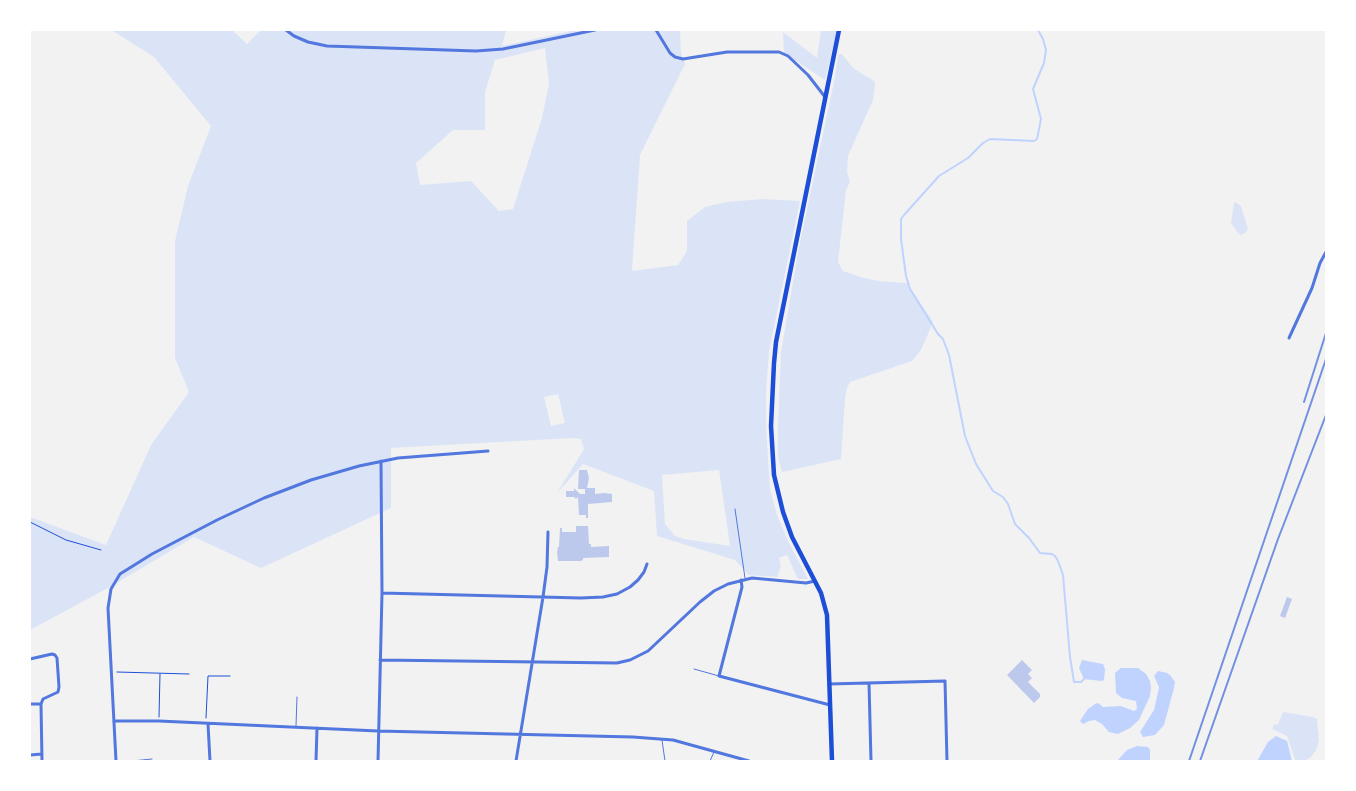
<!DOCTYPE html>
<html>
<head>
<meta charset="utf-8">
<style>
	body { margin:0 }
	#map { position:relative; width:1356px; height:791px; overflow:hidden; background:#f2f2f2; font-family:Arial,sans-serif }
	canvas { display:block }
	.frame { position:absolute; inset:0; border:31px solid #fff; pointer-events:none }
</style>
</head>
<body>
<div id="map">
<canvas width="1356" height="791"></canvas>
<div class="frame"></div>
</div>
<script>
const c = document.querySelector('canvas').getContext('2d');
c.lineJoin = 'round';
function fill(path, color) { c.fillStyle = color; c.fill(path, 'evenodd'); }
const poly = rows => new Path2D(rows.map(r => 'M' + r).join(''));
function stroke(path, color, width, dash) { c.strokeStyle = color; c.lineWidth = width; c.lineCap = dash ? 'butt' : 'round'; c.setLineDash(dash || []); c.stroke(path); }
const green = poly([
	[108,30,232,30,247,44,261,30,506,30,502,46,576,30,680,30,681,53,685,64,640,155,632,271,678,265,687,251,687,221,705,207,726,202,763,199,800,201,769,351,766,394,766,426,770,489,777,515,788,541,808,579,798,579,787,555,779,558,781,566,777,577,749,575,735,560,657,536,654,491,583,464,557,493,584,449,581,439,572,438,391,448,391,508,261,568,194,537,108,588,30,630,30,517,106,545,151,445,189,392,175,358,175,241,188,186,211,126,154,57,113,31],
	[545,48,549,84,542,118,513,209,499,211,471,181,420,185,416,163,453,130,485,130,485,92,495,60],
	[558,394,565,423,551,426,544,397],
	[719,470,730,546,684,539,675,536,665,524,662,475],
	[821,30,837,30,825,80,784,53,783,32,817,58],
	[840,54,842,54,853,68,874,81,875,84,873,100,848,156,847,172,850,182,846,190,838,262,843,271,861,277,878,281,907,283,933,322,921,350,912,361,850,382,847,388,845,399,841,459,782,472,778,457,778,426,781,352,799,247,835,77,838,55],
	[1235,202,1241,206,1248,229,1245,233,1241,235,1239,234,1231,223,1234,203],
	[1283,712,1313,717,1317,719,1319,741,1316,750,1311,757,1305,761,1295,760,1287,736,1272,729,1274,725,1278,724]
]);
const water = poly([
	[1082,660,1103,664,1105,669,1104,680,1101,681,1084,679,1079,668],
	[1121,668,1138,668,1146,674,1150,681,1151,688,1150,696,1139,720,1130,728,1118,734,1109,732,1102,724,1095,720,1089,721,1083,724,1080,721,1088,709,1095,704,1098,703,1103,707,1121,706,1134,711,1137,709,1136,701,1122,698,1116,693,1115,673],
	[1158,671,1167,673,1170,675,1175,682,1174,688,1164,725,1155,735,1143,737,1140,732,1154,710,1158,692,1159,687,1154,676],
	[1276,736,1287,741,1292,761,1257,761,1268,742],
	[1137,746,1148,747,1150,750,1150,761,1117,761,1127,750]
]);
const stream = poly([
	[1038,30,1043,39,1046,50,1044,63,1033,89,1041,119,1037,139,1034,141,990,139,983,143,968,158,939,176,904,215,901,219,901,239,906,276,910,289,938,334,943,339,949,355,965,436,976,464,993,491,1003,497,1008,504,1015,524,1029,538,1040,553,1052,554,1055,556,1058,561,1063,575,1070,657,1074,682,1081,682,1084,679]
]);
const building = poly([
	[579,470,587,470,589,478,587,488,595,488,595,494,604,493,612,494,612,502,588,504,588,518,586,518,586,515,579,515,578,497,576,499,574,497,566,497,566,491,574,491,574,488,580,494,585,494,585,489,578,489],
	[576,526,588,526,589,544,591,544,591,547,609,546,609,557,583,558,583,560,581,561,558,561,557,552,558,547,559,547,560,528,562,528,562,532,576,532],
	[1287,597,1292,599,1285,618,1280,616],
	[1022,660,1032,670,1028,674,1032,678,1028,682,1040,694,1040,697,1034,703,1007,675]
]);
const path = poly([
	[30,522,66,540,101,550],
	[117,672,189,674],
	[159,717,160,674],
	[206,718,208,676,230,676]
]);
const service = poly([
	[735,509,745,578],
	[694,669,719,676],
	[296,726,297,697],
	[662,740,665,761],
	[132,761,152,759],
	[710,761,714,752]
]);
const minor = poly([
	[286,30,294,36,308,42,327,46,476,51,503,49,595,30],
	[656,30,670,53,675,57,683,59,727,52,779,52,788,56,808,75,825,97],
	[1289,338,1312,288,1320,263,1326,252],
	[741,580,742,587,719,676,830,705],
	[382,593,581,598,603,597,617,594,630,587,638,580,644,572,647,564],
	[30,659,52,654,55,655,57,658,59,687,58,692,43,699,41,704,42,761],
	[380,660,617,663,630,660,648,651,700,602,714,591,728,584,752,578,806,583,815,581],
	[869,683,871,761],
	[829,684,945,681,947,761],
	[30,704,41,704],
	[114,721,159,721,378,731,633,737,673,740,749,761],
	[208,724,210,761],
	[30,755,42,754],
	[116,761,108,608,111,589,120,574,152,554,217,520,264,498,311,480,359,466,398,458,488,451],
	[316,761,317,728],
	[378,761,382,593,381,461],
	[516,761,543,597,547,567,548,532]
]);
const secondary = poly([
	[832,761,827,615,821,593,792,537,783,512,774,475,771,426,774,363,776,342,839,30]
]);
const rail = poly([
	[1304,402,1326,333],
	[1189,761,1326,359],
	[1200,761,1278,539,1326,415]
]);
fill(green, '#dbe4f7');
fill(water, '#bfd3fe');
stroke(stream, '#bfd3fe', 2);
fill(building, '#bdc9ec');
stroke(path, '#1d4ed8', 1);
stroke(service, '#5277de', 1);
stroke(minor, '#5277de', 3);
stroke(secondary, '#1d4ed8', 4.5);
stroke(rail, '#7290e2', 2);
</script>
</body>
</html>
